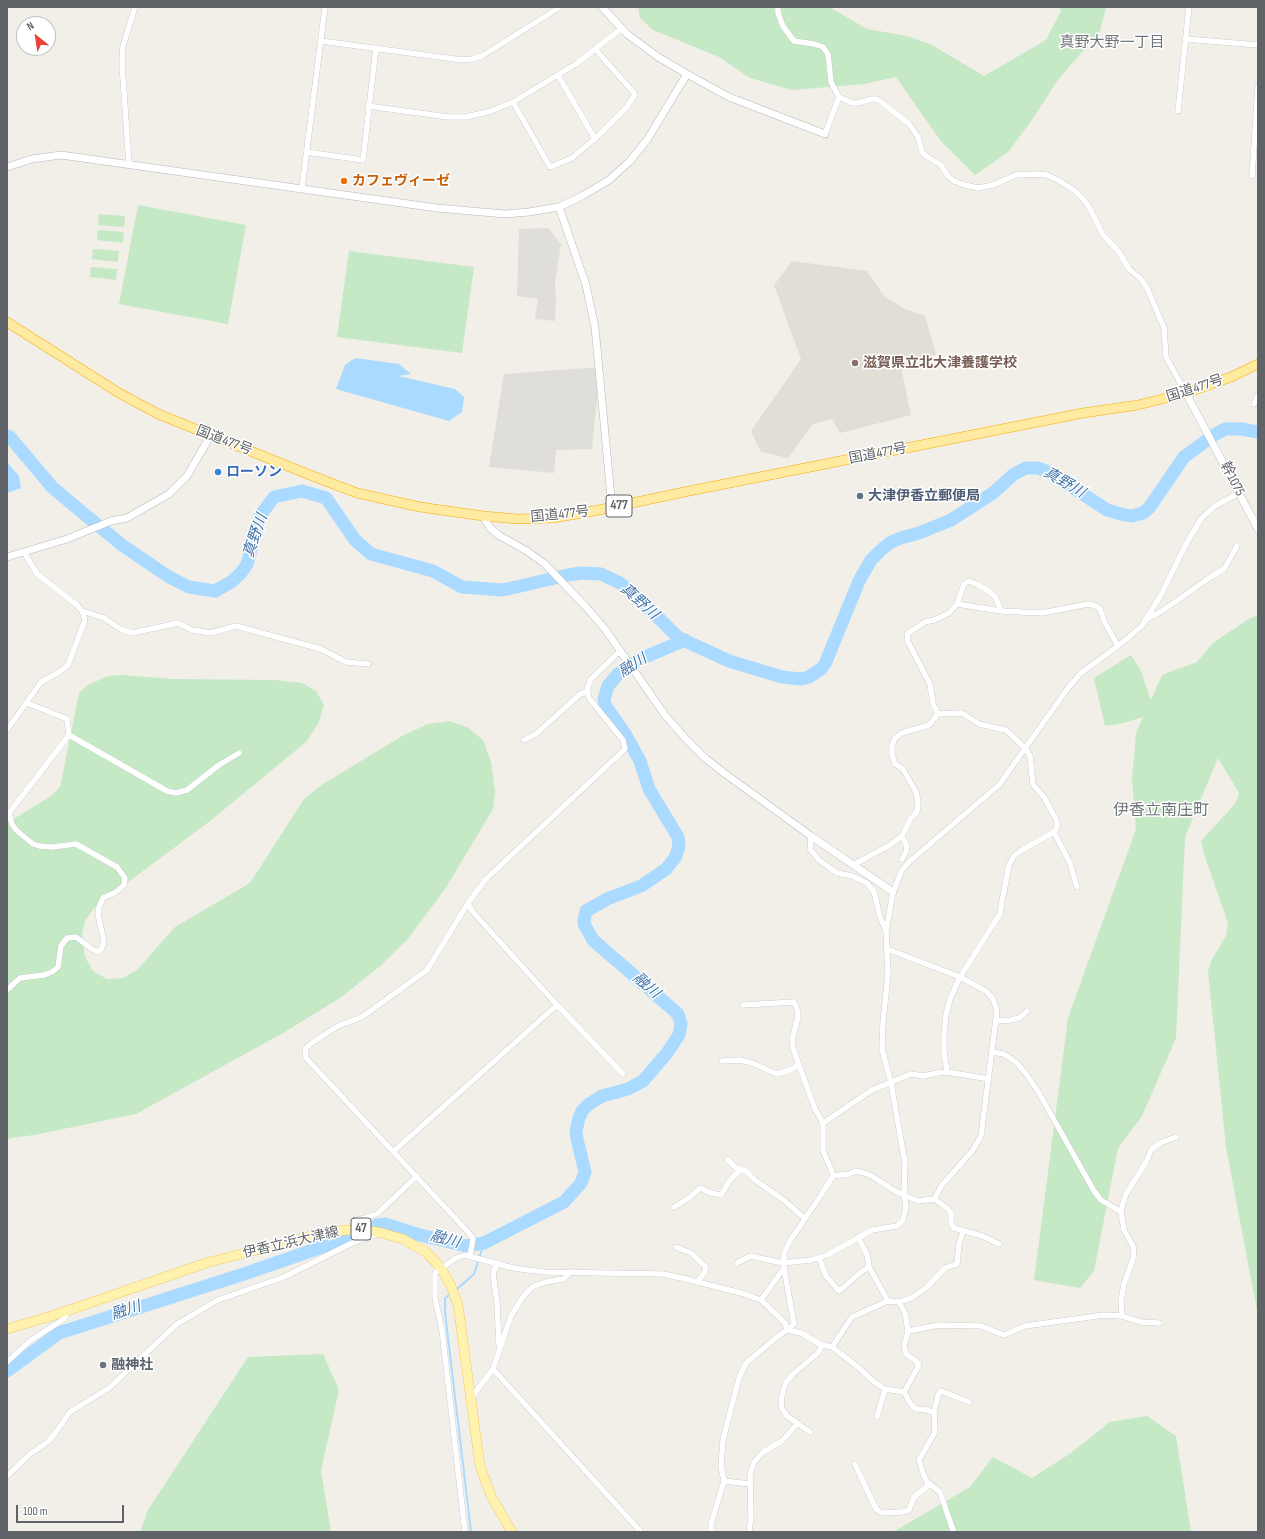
<!DOCTYPE html>
<html>
<head>
<meta charset="utf-8">
<style>
	body { margin:0 }
	#map { position:relative; width:1265px; height:1539px; overflow:hidden; background:#f1efe8; font-family:"Sofia Sans Condensed",sans-serif }
	canvas { display:block }
	.frame { position:absolute; inset:0; border:8px solid #5f6368; pointer-events:none }
	.north { position:absolute; left:16px; top:16px; width:40px; height:40px; box-sizing:border-box; background:#fff; border:1px solid #bfc1c3; border-radius:50%; rotate:330deg; font-size:11px; font-weight:700; line-height:16px; text-align:center; color:#5f6368 }
	.north::after { content:''; display:block; margin:auto; width:14px; height:18px; background:#ea4335; clip-path:polygon(50% 0,100% 100%,50% 72%,0 100%) }
	.scale { position:absolute; left:16px; top:1505px; width:108px; height:18px; box-sizing:border-box; border:2px solid #5f6368; border-top:0; padding-left:5px; font-size:12px; line-height:14px; white-space:nowrap; color:#5f6368; -webkit-text-stroke:3px #fff; paint-order:stroke }
</style>
</head>
<body>
<div id="map">
<canvas width="1265" height="1539"></canvas>
<div class="frame"></div>
<div class="north">N</div>
<div class="scale">100 m</div>
</div>
<script>
const c = document.querySelector('canvas').getContext('2d');
c.lineJoin = 'round';
function fill(path, color) { c.fillStyle = color; c.fill(path, 'evenodd'); }
const poly = rows => new Path2D(rows.map(r => 'M' + r).join(''));
function stroke(path, color, width, dash) { c.strokeStyle = color; c.lineWidth = width; c.lineCap = dash ? 'butt' : 'round'; c.setLineDash(dash || []); c.stroke(path); }
function drawText(font, color, halo, rows, align = 'center') {
  c.font = font + ' "Sofia Sans Condensed","Noto Sans JP",sans-serif'; c.lineWidth = 3; c.setLineDash([]); c.textBaseline = 'middle'; c.strokeStyle = halo; c.fillStyle = color; for (const [text, x, y, turn = 0] of rows) {
    c.save(); c.translate(x, y); c.rotate((+turn || 0) * Math.PI / 180); c.textAlign = isNaN(turn) ? turn : align; if (halo) c.strokeText(text, 0, 0); c.fillText(text, 0, 0); c.restore();
  }
}
const industrial = poly([
	[548,228,561,244,555,284,556,299,555,321,535,319,538,299,517,296,519,229],
	[600,367,592,449,556,450,554,473,489,467,504,374]
]);
const education = poly([
	[792,261,867,271,884,296,905,309,925,316,936,354,901,367,911,415,840,433,832,419,813,424,788,458,761,452,751,431,801,359,774,285]
]);
const green = poly([
	[638,7,829,7,867,29,907,36,932,45,984,76,1046,40,1061,11,1060,7,1106,7,1100,31,1057,81,1032,120,1008,152,975,175,940,140,896,77,864,84,792,90,750,78,719,57,653,30,640,18],
	[138,205,246,225,228,324,119,304],
	[99,214,125,216,124,227,98,225],
	[98,230,124,232,123,243,97,240],
	[93,249,119,251,118,262,92,259],
	[349,251,474,267,462,353,337,337],
	[91,267,117,269,116,280,90,277],
	[1258,615,1258,1316,1226,1147,1208,971,1212,959,1226,936,1228,923,1204,854,1201,841,1235,804,1239,793,1218,758,1185,837,1176,1038,1142,1116,1118,1148,1094,1271,1080,1288,1034,1280,1068,1018,1136,829,1132,779,1136,733,1143,717,1124,723,1105,726,1094,678,1131,655,1140,669,1151,700,1162,675,1197,662,1213,643,1247,620],
	[122,675,172,679,275,680,302,683,316,691,324,705,318,724,306,742,210,821,96,906,86,919,82,933,85,957,93,971,107,979,123,978,137,970,175,927,250,883,304,799,320,786,402,736,428,724,450,721,467,727,483,740,491,762,495,792,493,809,445,889,407,940,379,967,340,998,283,1033,136,1114,34,1135,11,1138,7,1140,7,823,51,796,60,787,79,693,88,685,108,676],
	[323,1354,339,1390,321,1470,331,1532,140,1532,148,1510,248,1357],
	[1147,1416,1176,1436,1191,1532,893,1532,970,1487,993,1457,1032,1478,1071,1453,1110,1422]
]);
const water = poly([
	[355,358,399,364,411,374,398,376,455,389,464,397,462,412,449,421,336,389,345,365],
	[7,462,19,476,21,488,7,493]
]);
const stream = poly([
	[456,1290,474,1274,484,1243],
	[451,1294,445,1298,445,1312,471,1532]
]);
const river = poly([
	[7,436,10,437,52,487,89,518,122,545,169,577,189,587,215,591,231,582,241,573,247,564,260,516,274,497,302,491,326,498,355,540,371,554,433,571,462,587,503,590,568,575,581,573,601,574,620,583,638,598,679,638,729,661,782,677,801,679,809,677,821,669,825,664,859,581,871,560,881,550,891,542,901,538,919,533,951,520,993,493,1014,474,1026,468,1038,468,1051,473,1107,510,1121,514,1131,516,1143,513,1149,508,1184,457,1214,435,1225,429,1241,429,1258,432],
	[377,1225,385,1224,416,1234,466,1246,484,1243,564,1202,581,1183,585,1172,577,1139,576,1131,579,1118,582,1111,589,1104,602,1096,628,1089,643,1081,667,1053,679,1035,681,1024,678,1014,593,940,584,924,584,921,586,911,607,899,641,886,666,869,675,858,679,847,678,837,649,789,640,761,625,734,605,705,604,699,608,686,618,674,638,660,685,640],
	[7,1371,59,1333,244,1274,345,1239]
]);
const minor = poly([
	[778,7,778,13,783,26,794,41,814,44,823,47,828,54,831,82,839,97,852,103,858,103,872,99,876,99,880,101,909,124,918,137,922,152,926,156,941,165,948,176,954,181,965,185,978,188,993,185,1016,175,1036,174,1047,175,1058,180,1075,191,1084,200,1090,209,1103,235,1119,252,1129,269,1141,279,1148,290,1164,328,1166,357,1186,393],
	[1186,39,1258,45],
	[321,41,462,60,472,59,482,56,560,7],
	[558,75,595,139],
	[513,102,550,167,572,158,598,136,627,107,635,94,595,49],
	[368,106,448,117,466,117,491,111,513,102,576,64,622,28],
	[1178,111,1189,7],
	[825,134,839,97],
	[306,152,363,160,376,48],
	[129,164,122,64,123,46,135,7],
	[1252,176,1258,87],
	[302,188,325,7],
	[1254,404,1258,395],
	[957,604,1001,611,1042,613,1088,604,1096,606,1100,609,1105,623,1118,646],
	[82,611,104,618,122,630,132,633,178,623,192,630,211,633,236,626,321,649,346,662,368,664],
	[1145,620,1162,611,1212,576,1224,569,1237,546],
	[938,714,962,713,979,724,1006,730,1026,749,1030,756,1033,785,1044,797,1057,821,1057,827,1054,832,1022,850,1014,856,1009,865,1002,901,1000,914,960,977,950,999,946,1015,944,1033,944,1052,947,1072],
	[7,730,41,682,61,671,68,665,85,620,82,611,77,605,37,574,24,552],
	[69,735,167,791,176,793,187,790,219,765,239,753],
	[524,740,536,734,580,694,587,692],
	[7,813,9,813,69,735,67,719,27,703],
	[1054,832,1070,863,1077,887],
	[811,836,810,849,819,860,837,873,852,876,867,883,874,892,880,917,886,931],
	[902,859,906,852,907,846,902,836],
	[853,865,890,845,902,836,911,818,917,812,918,802,916,792,903,769,895,764,892,754,892,745,895,738,902,733,929,725,938,714,933,704,930,684,907,640,908,633,925,622,934,620,949,613,957,604,964,584,969,581,976,584,990,592,996,598,1001,611],
	[468,903,472,911,557,1005,623,1074],
	[7,990,20,978,44,975,52,972,58,967,61,946,67,938,76,937,92,949,98,952,102,948,104,942,98,914,99,907,103,898,116,892,124,885,125,878,117,867,76,844,52,847,39,846,33,844,16,830,12,824,9,813],
	[996,1021,1011,1020,1019,1018,1027,1011],
	[992,1052,1004,1054,1017,1063,1027,1075,1039,1093,1094,1191,1101,1200,1121,1212],
	[722,1061,740,1060,752,1063,777,1074,790,1070,799,1065,793,1048,792,1040,798,1017,797,1009,794,1002,743,1005],
	[823,1123,872,1090,911,1074,923,1076,937,1073,947,1072,989,1079],
	[394,1151,557,1005],
	[728,1160,736,1168,746,1171,755,1180,785,1201,805,1219],
	[833,1176,849,1174,856,1171,861,1172,870,1175,895,1191,918,1201,934,1199,942,1185,973,1150,981,1136,997,1011,993,999,986,991,960,977,887,949],
	[934,1199,947,1208,951,1213,951,1223,954,1228,982,1236,999,1244],
	[674,1207,689,1198,700,1188,711,1193,721,1195,730,1180,741,1169],
	[353,1230,355,1221,377,1214,417,1176],
	[858,1237,867,1255,869,1267,888,1301],
	[676,1247,691,1253,706,1267,705,1272,697,1282],
	[470,1256,473,1239,469,1233,306,1058,305,1049,313,1042,338,1026,362,1017,427,970,468,903,486,879,625,749,623,740,589,698,587,689,591,679,620,651],
	[819,1258,826,1276,839,1291,861,1272,869,1267],
	[497,1263,493,1274,497,1302,499,1345],
	[737,1263,750,1256,783,1263,811,1260,827,1255,872,1230,897,1226,903,1220,906,1207,904,1194,905,1163,891,1083,882,1049,883,1022,888,974,886,932,893,892,902,870,910,861,999,785,1068,688,1081,673,1118,646,1142,626,1162,593,1185,546,1201,519,1215,506,1239,493],
	[761,1300,784,1268],
	[899,1302,905,1313,908,1331,904,1346,906,1354,916,1361,919,1365,904,1392,910,1403,916,1409,927,1410,934,1413],
	[1122,1316,1121,1302,1124,1284,1133,1259,1134,1248,1124,1230,1121,1212,1123,1203,1126,1194,1146,1162,1151,1150,1160,1143,1176,1137],
	[787,1330,794,1324,784,1268,784,1253,790,1241,821,1195,833,1176,831,1169,823,1151,823,1123,815,1109,799,1065],
	[787,1330,801,1333,822,1345,832,1347,858,1367,874,1382,885,1389,904,1392],
	[908,1331,939,1325,981,1326,1004,1335,1025,1326,1104,1315,1122,1316,1141,1322,1159,1323],
	[832,1347,852,1317,888,1301,899,1302,911,1298,926,1288,945,1268,957,1264,959,1244,963,1231],
	[7,1362,31,1340,64,1319,68,1311],
	[493,1369,641,1532],
	[471,1398,493,1369,511,1316,522,1298,532,1287,546,1282,563,1279,571,1272],
	[877,1417,885,1389],
	[810,1432,787,1416,781,1407,782,1396,785,1384,793,1374,818,1353,822,1345],
	[855,1464,876,1509,882,1513,903,1512,909,1510,914,1497,930,1484],
	[7,1476,30,1454,49,1441,56,1432,70,1412,109,1388,177,1324,218,1300,284,1277,352,1243,378,1234],
	[724,1481,750,1484],
	[953,1530,940,1492,927,1482,923,1473,919,1460,935,1432,934,1413,938,1395,941,1391,969,1402],
	[465,1532,442,1330,435,1298,435,1273,456,1258,465,1255,513,1268,544,1272,663,1274,686,1279,745,1294,761,1300,785,1323,787,1330,777,1337,746,1363,739,1378,723,1440,721,1466,724,1481,711,1524,711,1532],
	[749,1532,751,1517,750,1475,754,1462,763,1452,782,1441,797,1424]
]);
const tertiary = poly([
	[602,7,627,34,658,57,687,74,729,97,825,134],
	[7,167,32,159,61,155,437,208,505,214,529,212,559,207,582,196,609,180,630,161,647,140,687,74],
	[559,207,586,285,595,327,612,508],
	[1186,393,1258,529],
	[483,516,490,528,500,536,527,551,545,564,586,607,605,629,665,715,685,738,705,758,724,773,811,836,893,892],
	[7,557,67,539,111,521,127,518,169,494,187,476,211,435]
]);
const primary = poly([
	[7,1329,55,1315,206,1263,315,1235,337,1231,360,1229,382,1233,403,1239,426,1252,441,1268,451,1286,458,1305,480,1466,491,1496,512,1532]
]);
const trunk = poly([
	[7,322,119,393,158,414,315,477,357,493,420,507,483,516,518,519,553,518,594,511,689,491,1083,413,1138,405,1186,393,1231,377,1258,364]
]);
const markers = [
	[344,181,4,"#e8710a"],
	[855,363,4,"#8d6e63"],
	[218,472,4,"#3f7fe0"],
	[860,496,4,"#5c6f8a"],
	[103,1365,4,"#6b7280"]
];
const shields = [
	[619,506,26],
	[361,1229,20]
];
const shieldNames = [
	["477",619,506],
	["47",361,1229]
];
const foodNames = [
	["カフェヴィーゼ",352,181]
];
const educationNames = [
	["滋賀県立北大津養護学校",863,363]
];
const streetNames = [
	["国道477号",1195,389,-18],
	["国道477号",224,441,21],
	["国道477号",878,454,-11],
	["幹1075",1232,479,62],
	["国道477号",560,515,-6],
	["伊香立浜大津線",291,1243,-13]
];
const shopNames = [
	["ローソン",226,472]
];
const serviceNames = [
	["大津伊香立郵便局",868,496]
];
const worshipNames = [
	["融神社",111,1365]
];
const neighbourhoodNames = [
	["真野大野一丁目",1112,43]
];
const waterNames = [
	["真野川",1064,483,31],
	["真野川",256,536,-71],
	["真野川",639,602,42],
	["融川",633,666,-33],
	["融川",646,986,41],
	["融川",445,1240,15],
	["融川",126,1311,-18]
];
const quarterNames = [
	["伊香立南庄町",1161,811]
];
fill(industrial, '#e0deda');
fill(education, '#e1ded6');
fill(green, '#c5e8c5');
fill(water, '#aadaff');
stroke(stream, '#aadaff', 2);
stroke(river, '#aadaff', 13);
stroke(minor, '#b5b8bc', 6);
stroke(tertiary, '#b5b8bc', 8);
stroke(primary, '#f2c960', 10);
stroke(trunk, '#f9ab00', 10);
stroke(minor, '#fff', 5.5);
stroke(tertiary, '#fff', 7);
stroke(primary, '#fff2af', 9);
stroke(trunk, '#feeaa1', 9);
for (const [x, y, r, color] of markers) { const dot = new Path2D(); dot.arc(x, y, r, 0, 2 * Math.PI); c.fillStyle = color; c.fill(dot); stroke(dot, '#fff', 1.5); }
for (const [x, y, w] of shields) { const box = new Path2D(); box.roundRect(x - w / 2, y - 11, w, 22, 3); c.fillStyle = '#fff'; c.fill(box); stroke(box, '#5f6368', 1); }
drawText('bold 13px', '#5f6368', null, shieldNames);
drawText('bold 14px', '#c56008', '#fff', foodNames, 'left');
drawText('bold 14px', '#785e54', '#fff', educationNames, 'left');
drawText('14px', '#5f6368', '#fff', streetNames);
drawText('bold 14px', '#366cbe', '#fff', shopNames, 'left');
drawText('bold 14px', '#4e5e75', '#fff', serviceNames, 'left');
drawText('bold 14px', '#5b616d', '#fff', worshipNames, 'left');
drawText('15px', '#70757a', '#fff', neighbourhoodNames);
drawText('italic 15px', '#4174aa', '#fff', waterNames);
drawText('16px', '#70757a', '#fff', quarterNames);
</script>
</body>
</html>
